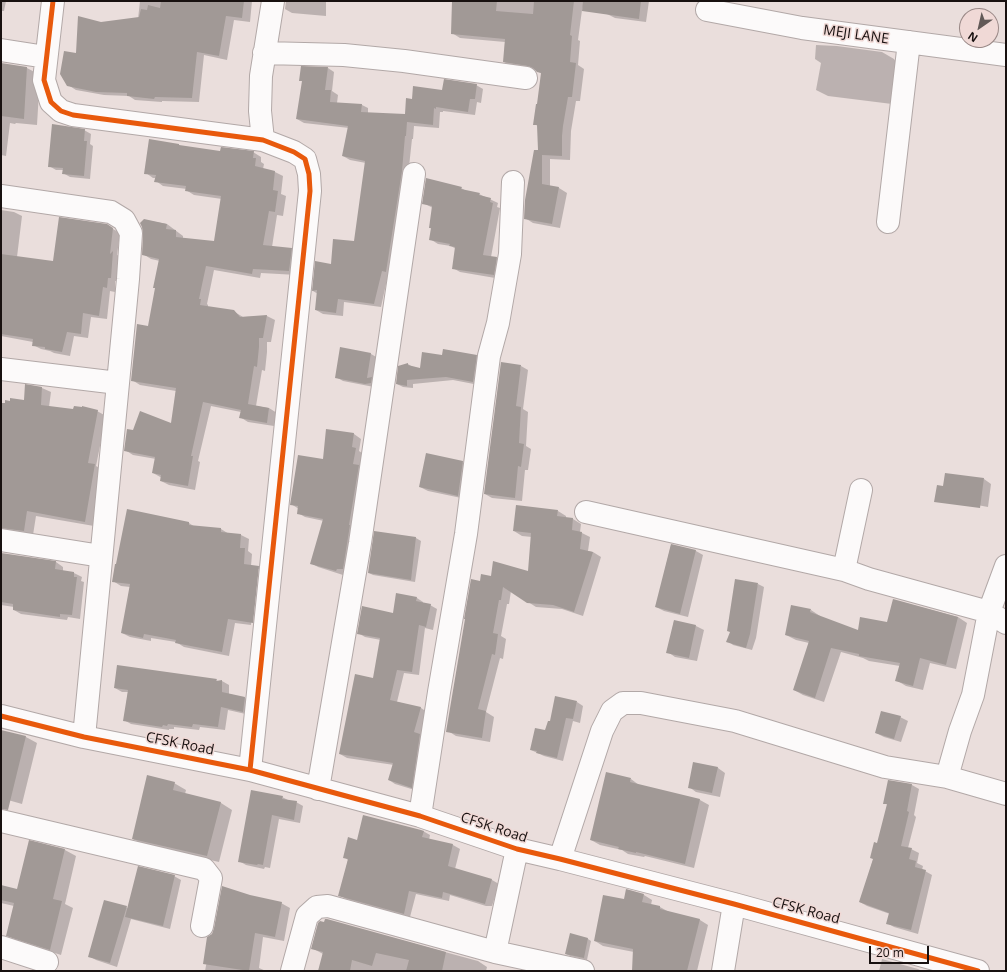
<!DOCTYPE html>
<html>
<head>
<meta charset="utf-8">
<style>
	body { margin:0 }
	#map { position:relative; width:1007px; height:972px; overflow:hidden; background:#eadedc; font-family:"Open Sans",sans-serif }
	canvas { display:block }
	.frame { position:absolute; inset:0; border:2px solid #181110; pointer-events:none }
	.north { position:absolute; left:959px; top:8px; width:40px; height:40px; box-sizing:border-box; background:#f0d9d6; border:1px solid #9a8987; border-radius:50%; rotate:214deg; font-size:11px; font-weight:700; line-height:16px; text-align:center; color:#181110 }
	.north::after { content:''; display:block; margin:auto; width:14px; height:18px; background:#625957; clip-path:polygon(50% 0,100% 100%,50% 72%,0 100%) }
	.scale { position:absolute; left:869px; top:946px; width:60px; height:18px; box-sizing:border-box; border:2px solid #181110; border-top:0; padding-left:5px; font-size:12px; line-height:14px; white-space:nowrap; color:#181110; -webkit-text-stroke:3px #f0d9d6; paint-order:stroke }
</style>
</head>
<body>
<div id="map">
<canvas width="1007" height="972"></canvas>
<div class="frame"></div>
<div class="north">N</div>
<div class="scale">20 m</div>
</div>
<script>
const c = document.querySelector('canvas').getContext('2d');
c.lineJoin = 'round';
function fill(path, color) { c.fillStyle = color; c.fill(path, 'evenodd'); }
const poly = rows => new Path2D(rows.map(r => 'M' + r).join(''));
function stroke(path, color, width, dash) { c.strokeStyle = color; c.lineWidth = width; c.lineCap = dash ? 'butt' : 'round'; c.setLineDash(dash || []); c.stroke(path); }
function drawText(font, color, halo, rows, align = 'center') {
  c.font = font + ' "Open Sans",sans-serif'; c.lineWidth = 3; c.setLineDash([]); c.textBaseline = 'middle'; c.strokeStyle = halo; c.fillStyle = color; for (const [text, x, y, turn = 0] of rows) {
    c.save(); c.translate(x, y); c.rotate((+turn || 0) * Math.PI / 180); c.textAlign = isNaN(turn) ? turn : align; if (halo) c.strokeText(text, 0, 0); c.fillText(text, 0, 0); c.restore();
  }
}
const shadow = poly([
	[1,1,6,1,4,11,1,11],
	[140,1,252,1,250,22,234,20,227,60,204,55,199,102,162,101,162,102,135,100,129,96,104,95,76,90,68,85,77,54,101,24,138,19],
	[286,1,326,1,326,16,292,13,285,9],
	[453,1,585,1,582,10,578,40,580,41,578,65,584,69,580,101,576,101,571,131,570,160,550,159,550,186,559,188,567,193,560,228,533,223,525,218,539,151,538,126,534,124,538,106,542,74,536,70,512,66,504,62,505,42,460,38,452,33],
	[609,1,649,1,646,22,615,18,607,14],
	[816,45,837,46,882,52,894,59,898,65,892,104,828,96,816,90,821,63,815,59],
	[1,64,27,68,40,75,37,125,16,123,15,124,10,123,6,156,1,155],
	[328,68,334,72,332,91,338,95,337,103,362,105,368,108,368,114,406,116,413,100,443,91,476,85,483,89,481,103,477,102,475,115,443,111,443,112,440,112,439,128,414,126,413,139,412,139,408,176,388,275,381,307,344,302,343,316,323,314,316,310,318,294,313,291,316,262,332,265,355,242,366,163,350,160,343,156,349,128,304,123,297,119,303,82,300,80],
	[84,130,91,134,90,144,93,146,90,179,70,177,63,173,63,170,56,170,49,166],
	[179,145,182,147,221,152,253,152,261,157,261,162,264,164,263,169,275,172,283,176,281,194,286,196,283,216,277,215,272,247,291,249,299,253,297,275,261,273,260,278,214,270,207,304,208,305,208,307,233,311,243,317,267,316,275,320,271,342,267,342,267,352,265,371,262,370,256,406,269,408,277,413,274,426,248,422,240,417,241,412,211,406,198,461,200,462,195,490,169,485,161,481,162,478,153,473,156,459,133,455,125,450,134,431,172,424,176,391,140,385,132,380,149,327,160,261,151,259,143,254,145,220,167,224,183,236,183,239,215,242,222,199,194,195,186,190,187,189,163,186,156,181,156,178,153,178,146,173],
	[461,188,468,192,479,194,498,203,497,207,500,208,491,257,496,258,504,262,501,279,460,272,453,268,456,249,451,246,438,244,430,239,432,229,430,228,433,208,423,203],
	[1,210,14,212,22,216,17,257,54,262,106,225,120,233,117,255,120,256,118,281,115,281,115,292,110,291,107,319,91,317,88,338,74,336,70,356,54,353,50,351,41,349,33,345,33,342,1,336],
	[341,348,371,354,378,358,374,387,343,381,336,377],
	[443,356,476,356,482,359,479,385,453,380,413,384,413,388,403,387,397,384,408,364,414,368,421,369],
	[521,366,528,370,523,409,528,412,526,446,531,449,528,470,525,470,522,501,492,498,485,494],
	[26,386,42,388,51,392,49,407,74,410,97,411,106,416,96,466,103,470,94,526,36,516,33,535,1,529,1,404,25,401],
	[327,430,354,434,361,439,359,451,362,453,366,470,343,575,318,567,311,563,324,521,305,517,298,513,299,509,291,504,324,460],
	[462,462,470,467,466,499,428,491,420,487],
	[984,479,991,484,988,507,950,500],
	[128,511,189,523,195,527,221,529,229,534,241,535,249,539,248,551,252,554,251,566,258,567,266,571,260,627,253,626,259,569,257,569,251,625,235,623,229,656,184,647,176,642,151,638,151,641,130,637,122,633,130,587,121,586,113,581],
	[558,511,566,516,566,518,573,519,581,524,580,532,590,537,588,551,593,552,601,557,583,616,562,609,536,607,511,591,509,604,507,604,501,636,506,639,503,659,500,658,486,712,494,717,490,742,456,736,448,731,481,582,492,577,529,572,532,537,522,536,514,531],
	[375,532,416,538,421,541,415,582,373,575,369,573],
	[671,545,696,551,703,555,688,617,664,611,656,607],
	[1,554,56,562,63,567,63,571,74,573,82,577,81,581,84,582,80,619,68,617,67,620,21,614,14,610,14,607,1,605],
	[758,584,764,587,756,638,752,650,733,645,728,641,731,632],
	[397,595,417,598,423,602,423,603,430,605,437,609,433,630,425,628,419,675,404,673,397,702,421,708,427,712,421,735,426,738,418,791,395,784,389,780,394,765,347,758,340,754,374,679,381,640,365,637,358,633,394,614],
	[894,600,958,617,967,623,956,669,930,663,923,690,906,686,896,680,900,666,869,661,863,658,841,652,824,702,803,695,794,690,809,643,796,640,786,635,811,610,820,616,820,617,859,632,888,623],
	[674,621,696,626,704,630,697,661,675,657,668,652],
	[216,680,219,682,222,681,229,685,229,694,245,698,251,702,250,715,228,710,225,730,200,727,199,730,174,727,174,729,169,729,169,730,131,724,124,720,128,692,122,692,115,688],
	[577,702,583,706,580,723,573,721,563,761,544,756,531,750,546,731,551,722],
	[900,717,908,721,901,742,884,737,876,733],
	[1,731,26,737,37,743,22,804,1,798],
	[694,763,718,768,725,773,720,797,696,792,689,787],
	[631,779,639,785,700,800,709,805,694,868,645,856,644,857,628,854,622,850,600,845,591,840],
	[889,781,912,785,919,789,914,815,916,817,908,848,911,849,919,853,917,863,923,866,922,870,925,871,932,875,918,934,894,927,887,923,890,914,867,906,860,902,878,844,888,805,884,803],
	[174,783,186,790,185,794,221,803,232,810,219,862,144,845,133,839],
	[282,797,290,801,296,802,303,806,300,823,279,819,270,868,265,867,264,869,246,865,239,861],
	[423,831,430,835,429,840,453,845,460,849,455,869,492,880,499,884,492,906,486,906,450,895,449,901,416,894,410,917,346,899,340,895,348,860,344,857,358,841],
	[30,842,65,850,76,856,65,904,73,908,61,955,18,941,7,935,14,906,1,903,1,886,18,890],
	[174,876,181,880,170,929,131,919,117,967,96,960,89,956,126,907,128,909],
	[644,895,652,900,651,905,660,907,669,912,700,920,708,925,697,971,651,971,634,952,603,946,595,941,624,900],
	[250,896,281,903,290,908,284,941,263,937,259,968,266,971,205,971,212,934],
	[327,920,478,961,487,967,486,971,319,971,323,954,312,948],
	[571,935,588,939,591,941,587,960,570,956,566,954],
	[882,959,918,969,922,971,879,971]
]);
const building = poly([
	[161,1,244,1,242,18,226,16,219,56,197,52,192,98,155,97,154,99,127,96,127,93,96,92,67,86,60,74,64,51,76,53,78,16,101,22,139,17,141,9,147,10,148,5,160,8],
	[452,1,497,1,496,11,533,14,534,1,574,1,570,35,572,36,570,62,576,63,572,97,568,97,563,126,562,136,562,156,542,155,542,184,559,187,552,224,524,219,525,200,534,150,538,150,537,125,533,125,536,104,537,104,541,73,537,72,533,68,528,66,503,62,505,39,451,34],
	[583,1,641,1,639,19,582,11],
	[1,63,27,67,24,119,1,116],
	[301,66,328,67,325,90,331,90,330,102,362,104,361,112,405,114,406,98,412,99,413,86,442,90,444,79,477,84,475,99,470,99,468,112,436,107,436,109,434,108,433,125,407,122,406,136,405,136,402,171,386,272,382,271,374,304,338,299,336,313,315,310,317,290,312,291,315,261,331,264,333,239,354,241,365,161,342,156,348,126,296,119,302,81,299,81],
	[52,124,85,129,84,141,87,141,84,176,62,174,63,168,48,167],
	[149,139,179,144,179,145,220,151,221,147,254,151,253,158,256,158,255,166,275,171,273,190,278,191,275,212,269,211,263,245,292,248,289,271,253,269,252,274,206,266,199,299,201,299,200,305,234,310,240,317,267,315,263,338,259,338,259,347,257,367,254,366,248,404,269,408,267,423,239,418,241,410,203,402,191,456,193,456,188,486,160,481,161,475,152,473,155,457,124,451,127,429,133,430,140,411,171,423,176,388,131,381,137,324,148,326,155,288,153,288,159,259,142,255,143,234,142,227,140,223,144,219,167,224,166,229,176,230,176,237,214,241,221,196,185,191,186,186,154,182,156,175,144,174],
	[426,178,462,187,461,189,480,193,479,195,491,198,490,202,493,203,483,255,497,257,494,275,452,269,455,247,449,246,450,244,429,240,431,228,429,228,432,206,422,204],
	[59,217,107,224,113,228,110,254,113,251,111,278,108,278,107,288,103,287,99,316,83,313,81,334,67,332,62,352,45,349,45,347,32,346,33,339,1,334,1,254,53,261],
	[340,347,371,353,367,378,372,377,371,383,365,384,335,378],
	[443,349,477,355,473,382,446,377,407,380,407,386,396,384,398,366,408,363,408,365,420,368,422,352,442,355],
	[501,362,521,365,516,406,521,407,519,443,524,444,521,467,518,466,515,498,484,494],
	[25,384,42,387,41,405,73,409,74,406,82,407,82,406,98,410,88,463,95,464,85,522,27,511,24,531,1,528,1,403,5,403,5,400,10,401,10,398,24,400],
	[326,429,354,433,352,447,356,448,353,464,359,465,349,525,350,525,343,569,337,569,336,571,310,564,323,519,297,514,298,506,290,505,298,455,323,459],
	[426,453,463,461,458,496,419,487],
	[945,473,984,478,980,508,934,502,937,485,943,486],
	[516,505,558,510,557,516,573,518,572,530,582,532,580,549,593,552,574,612,553,605,527,603,503,587,501,600,499,600,493,633,498,634,495,655,492,654,478,709,486,711,482,738,446,732,465,619,464,619,471,579,480,581,481,574,491,576,493,561,528,571,531,533,513,531],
	[127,509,189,522,189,525,221,528,221,532,241,534,240,548,245,548,244,564,259,566,253,623,228,619,222,652,175,643,176,640,144,634,143,638,121,633,130,584,112,582,115,564,116,564],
	[374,531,416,537,411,580,368,573],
	[671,544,696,550,680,614,655,607],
	[1,553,56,561,55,569,74,572,74,577,77,577,72,615,60,614,60,617,13,610,13,604,1,602],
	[735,579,758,583,750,634,746,648,726,642,730,632,727,631],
	[396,593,417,597,416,601,431,604,426,627,419,625,412,672,397,670,390,700,421,707,414,732,420,734,412,788,388,780,393,763,339,754,355,674,373,678,380,638,357,634,362,606,393,613],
	[893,599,958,617,946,665,920,658,913,686,895,681,900,663,859,656,859,654,831,648,815,698,793,690,809,641,785,635,791,605,811,609,810,612,858,630,860,617,887,622],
	[674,620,696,625,689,658,666,653],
	[117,665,217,679,216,681,222,680,222,692,245,697,243,712,221,707,218,727,193,724,192,727,168,724,167,726,163,725,162,727,123,721,128,690,114,688],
	[555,696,577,701,573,719,566,718,557,758,536,753,537,751,530,750,535,728,545,730,548,721,550,721],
	[881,711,901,716,894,739,875,733],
	[1,730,26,736,8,810,1,809],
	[693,762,718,767,712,793,688,788],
	[606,772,631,778,630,782,700,799,685,864,636,852,636,853,618,849,619,847,590,840],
	[147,775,175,782,173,790,221,802,207,856,132,839],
	[888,780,912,784,907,811,909,812,901,846,912,848,909,859,916,861,915,867,926,870,911,930,886,924,889,913,859,902,873,859,870,858,874,842,877,843,887,804,883,804],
	[251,790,283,796,282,799,297,801,294,820,272,815,263,865,258,864,257,865,238,862],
	[363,815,421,830,424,831,422,837,453,844,448,866,492,879,485,904,443,892,442,898,409,891,404,914,338,896,348,859,343,858,348,837,357,840],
	[29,840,65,849,53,899,62,901,50,950,6,936,14,903,1,900,1,885,17,889],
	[138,866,175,875,163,926,125,917],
	[222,886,250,895,282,902,275,937,255,933,249,971,203,964,207,937,212,934,214,928],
	[626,889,644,894,642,902,660,906,660,909,700,919,687,971,632,971,633,949,594,941,603,895,624,899],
	[104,900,127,906,110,963,88,957],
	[325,919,327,919,446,952,442,971,406,971,409,960,376,953,372,966,352,960,350,971,318,971,323,952,311,949,318,923,320,921,324,922],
	[570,933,588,938,584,958,565,954]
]);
const minor = poly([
	[53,1,44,80,51,102,61,111,73,115,263,140,294,152,305,159,309,174,310,191,250,770],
	[707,10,802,28,1006,55],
	[1,50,46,57],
	[264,53,344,55,404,61,526,78],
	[263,140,260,111,261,76,273,1],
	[1,196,111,212,124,220,131,233,128,279,84,737],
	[888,222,909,42],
	[1,369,118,383],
	[861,490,844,570,869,579,989,612,1006,623],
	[586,512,844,570],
	[1,540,101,556],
	[1,716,84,737,250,770,420,816,517,849,560,859,734,904,978,971],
	[947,777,960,731,973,695,989,612,1006,566],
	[318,789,360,543,414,174],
	[420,816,439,692,466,534,489,356,498,323,510,254,513,182],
	[1,821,204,869,211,878,202,926],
	[517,849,495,952,583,971],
	[560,859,602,731,612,711,623,703,641,703,735,721,885,767,947,777,1006,794],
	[1,947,47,962],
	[292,971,307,916,317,907,328,906,495,952],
	[723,971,734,904]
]);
const cycleway = poly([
	[53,1,44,80,51,102,61,111,73,115,263,140,294,152,305,159,309,174,310,191,250,770],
	[1,716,84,737,250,770,420,816,517,849,560,859,734,904,978,971]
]);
const streetNames = [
	["MEJI LANE",856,35,8],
	["CFSK Road",180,744,11],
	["CFSK Road",494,828,18],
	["CFSK Road",806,911,15]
];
fill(shadow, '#0003');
fill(building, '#a19996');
stroke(minor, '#b2a8a7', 24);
stroke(minor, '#fcfafa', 22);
stroke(cycleway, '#e8590c', 5);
drawText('14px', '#181110', '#f0d9d6', streetNames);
</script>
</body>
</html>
